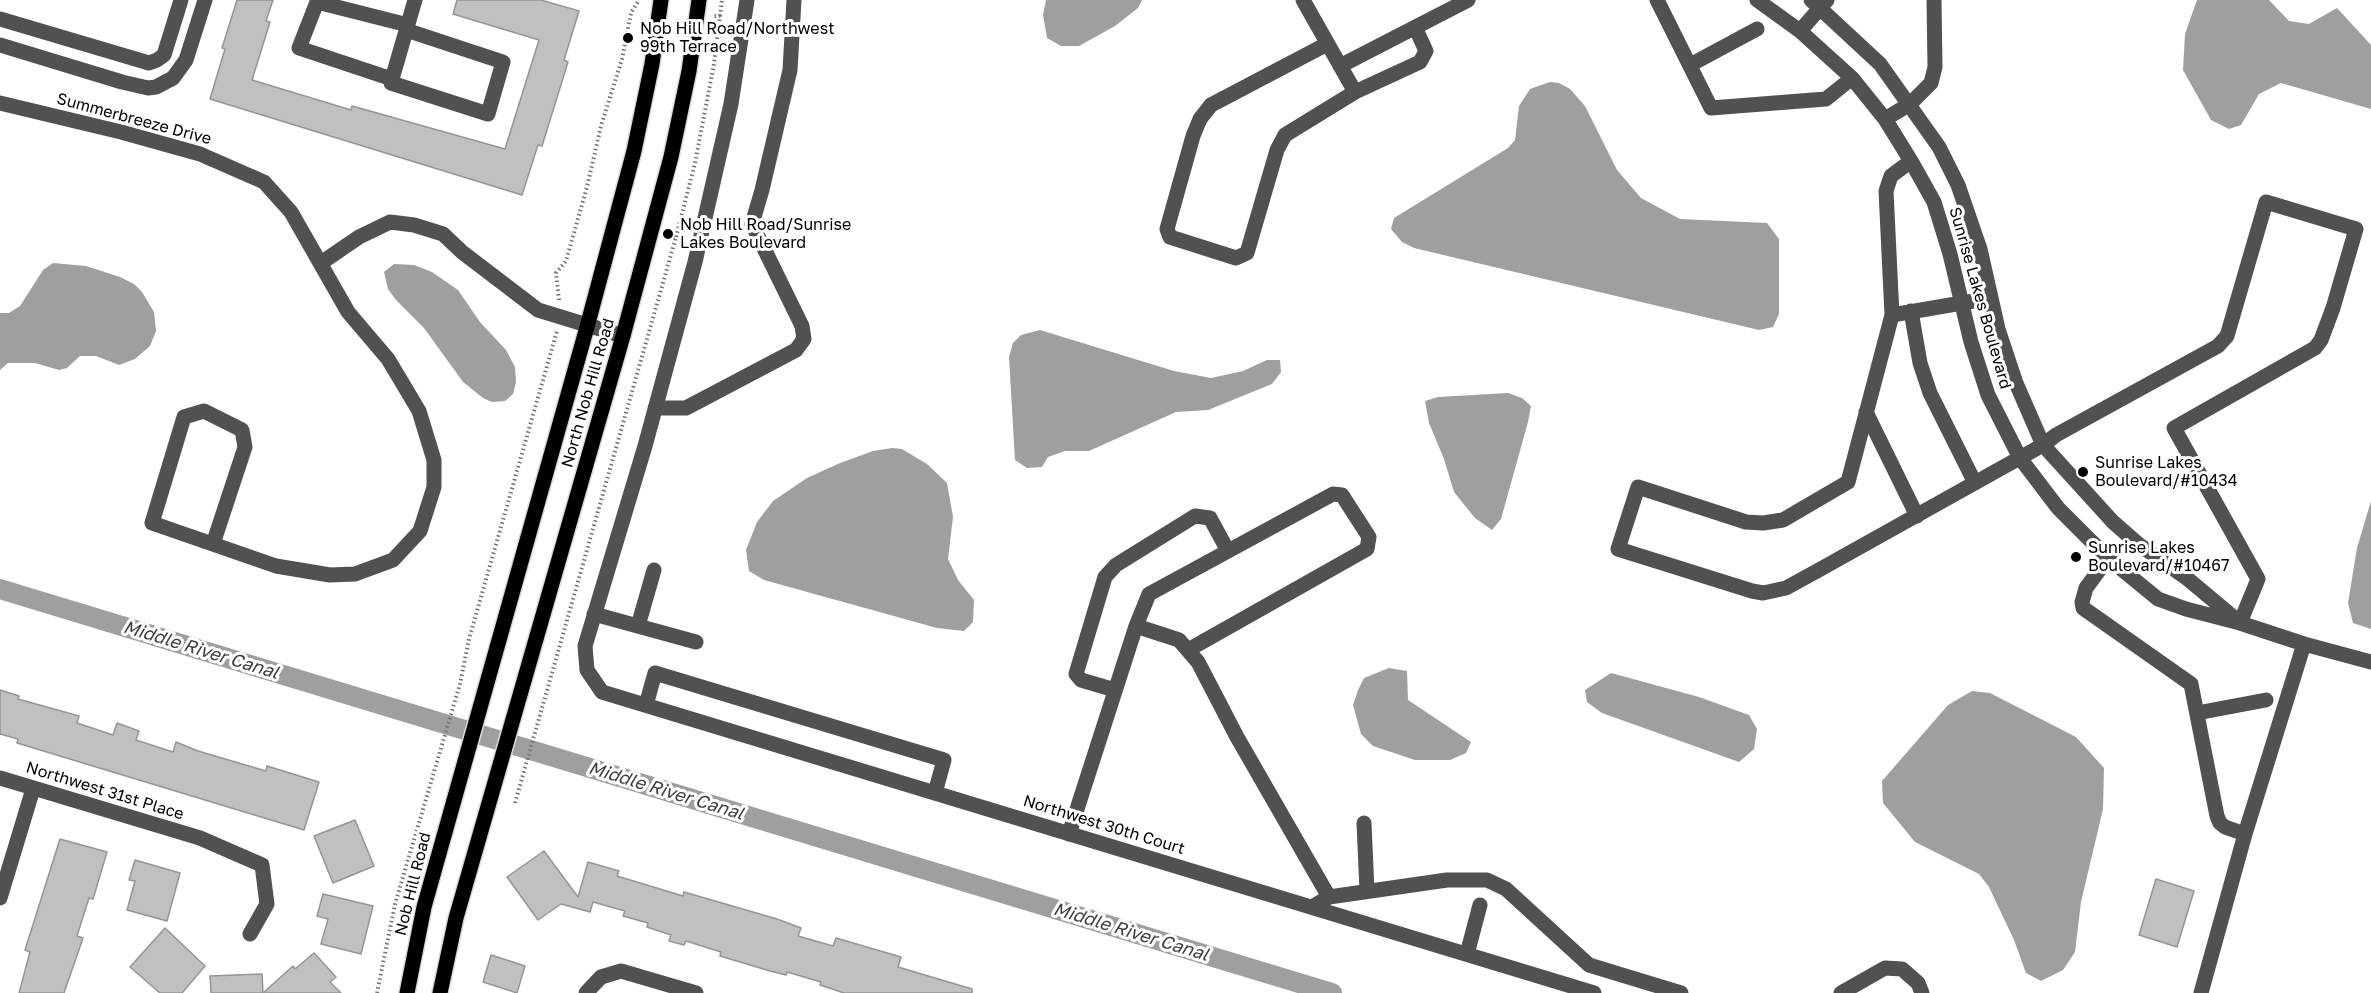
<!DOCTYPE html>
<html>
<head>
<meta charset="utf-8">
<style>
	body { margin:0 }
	canvas { display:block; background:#fff }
</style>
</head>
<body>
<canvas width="2371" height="993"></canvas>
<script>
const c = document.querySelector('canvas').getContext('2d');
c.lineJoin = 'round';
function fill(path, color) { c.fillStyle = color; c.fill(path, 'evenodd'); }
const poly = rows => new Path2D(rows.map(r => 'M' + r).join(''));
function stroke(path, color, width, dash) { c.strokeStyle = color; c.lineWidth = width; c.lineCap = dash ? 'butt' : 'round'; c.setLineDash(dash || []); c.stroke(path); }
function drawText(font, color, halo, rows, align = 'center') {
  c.font = font + ' "Golos Text",sans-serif'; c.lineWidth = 6; c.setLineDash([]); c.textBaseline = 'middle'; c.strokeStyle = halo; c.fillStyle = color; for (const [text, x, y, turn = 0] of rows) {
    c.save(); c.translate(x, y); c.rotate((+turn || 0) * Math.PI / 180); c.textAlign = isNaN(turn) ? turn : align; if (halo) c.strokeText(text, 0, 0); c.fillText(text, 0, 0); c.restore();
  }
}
const water = poly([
	[1046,0,1142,0,1138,8,1115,26,1079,46,1061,46,1047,38,1043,15],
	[2197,0,2269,0,2289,21,2309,24,2337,8,2371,45,2371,109,2281,83,2259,94,2241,125,2229,129,2211,120,2183,70,2185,34],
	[1550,82,1559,83,1570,89,1585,106,1617,170,1641,198,1680,219,1767,223,1779,239,1779,314,1773,327,1759,330,1414,248,1402,242,1391,229,1394,218,1508,148,1515,140,1519,106,1530,89],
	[53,263,86,266,120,277,134,284,142,292,154,312,156,331,150,346,135,359,119,365,96,356,80,356,67,368,59,370,35,363,8,363,0,370,0,313,9,313,20,306,43,270],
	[394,264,414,265,432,272,458,290,480,322,506,350,515,367,516,382,513,394,505,401,492,402,483,398,463,382,424,328,396,300,388,289,384,272],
	[1040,330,1174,371,1211,378,1243,371,1267,360,1280,360,1281,372,1272,384,1208,410,1176,412,1089,451,1065,451,1048,457,1042,467,1027,468,1015,460,1009,357,1013,343,1021,335],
	[1508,393,1522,398,1531,406,1528,422,1501,519,1492,530,1475,518,1454,492,1444,459,1429,423,1425,401,1438,397],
	[892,448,902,449,927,464,947,483,953,517,948,559,958,580,974,600,973,622,964,631,937,628,764,580,749,571,746,550,757,522,773,501,807,478,840,463,873,451],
	[2371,501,2371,629,2353,623,2348,603,2357,548],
	[1389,668,1407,671,1408,700,1471,742,1466,753,1450,760,1415,760,1373,746,1361,734,1353,705,1358,690,1364,678],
	[1611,673,1699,697,1749,715,1757,729,1754,749,1739,762,1602,713,1587,702,1585,690],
	[1972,691,1990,693,2076,737,2104,768,2103,809,2081,902,2075,952,2063,970,2041,981,2026,973,2014,940,1989,887,1979,874,1915,842,1883,803,1882,781,1948,705]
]);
const canal = poly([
	[0,589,1332,993]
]);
const building = poly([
	[237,0,273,0,266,21,270,22,252,80,351,110,352,106,505,149,539,40,453,14,457,0,541,0,579,11,564,60,568,62,542,146,538,145,522,195,210,99,225,49,222,48,237,0],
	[0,690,19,696,18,699,79,716,77,723,113,735,117,723,139,731,136,740,173,752,176,742,198,751,266,771,267,766,319,782,304,830,17,743,18,739,0,734,0,690],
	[355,820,374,866,333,883,314,836,355,820],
	[60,839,107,852,93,899,89,898,77,936,83,938,64,993,19,993,30,952,25,950,60,839],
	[544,851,578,897,588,862,619,871,617,876,683,896,684,892,777,919,801,928,798,936,833,946,836,938,901,957,898,967,972,989,972,993,844,993,820,985,821,982,787,972,786,975,770,971,720,956,721,952,686,941,684,945,669,941,671,935,647,927,648,923,623,916,625,911,593,902,590,912,561,904,538,920,507,877,544,851],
	[135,860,180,873,167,921,127,910,135,881,129,880,135,860],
	[2156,879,2194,891,2177,947,2139,935,2156,879],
	[323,894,373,906,361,954,321,944,328,919,317,916,323,894],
	[165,928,205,966,182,993,160,993,130,967,165,928],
	[314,953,336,977,330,982,341,993,211,993,210,976,262,974,263,993,293,966,295,969,314,953],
	[491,955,525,966,517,993,483,982,491,955]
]);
const path = poly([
	[720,16,722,0],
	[676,237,695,163,714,64,720,16,712,16],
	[559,300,556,273,566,261,587,187,601,126,622,59,631,13,639,0],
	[515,803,676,237,668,234],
	[377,993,395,904,460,684,469,639,557,331]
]);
const minor = poly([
	[747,0,731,104,695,262,645,446,585,646,587,670,602,692,1594,993],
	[1303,0,1355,92],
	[1657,0,1711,108,1826,99,1852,78],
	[1757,0,1800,31,1852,78,1885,119,1911,161,1934,202,1950,254,1971,342,1988,395,2020,458,2058,508,2108,558,2158,599,2186,609,2240,623,2304,644,2371,662],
	[1811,0,1880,64,1939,147,1958,185,1980,249,1998,329,2016,383,2043,445,2113,522,2137,543,2189,580,2238,621],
	[0,19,149,63,157,60,164,55,181,0],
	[408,25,317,2,299,48,392,79,415,0],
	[1800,31,1827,0],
	[1327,44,1211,105,1200,119,1193,136,1167,229,1170,237,1236,258,1247,253,1277,150,1285,135,1355,92,1420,62,1426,51,1415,27],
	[0,45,122,82,148,88,156,87,173,78,186,60,205,0],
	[1690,65,1757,29],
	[1340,66,1468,0],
	[392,79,391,83,488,114,503,62,406,30],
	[0,103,121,132,200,154,264,182,291,212,348,312,388,359,419,411,434,460,434,487,420,531,393,560,355,574,330,575,276,566,152,523,184,417,204,411,242,430,245,447,213,544],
	[1885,119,1910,104,1931,83,1935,67,1934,0],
	[321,263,359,237,390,222,414,225,443,234,462,252,538,310,623,336],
	[1991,298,1892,315,1848,482,1783,520,1763,523,1746,522,1638,487,1618,549,1752,591,1763,593,1786,588,1817,571,1998,470,2043,445,2056,435,2218,346,2227,336,2266,202,2356,229,2333,308,2321,340,2315,348,2174,428,2258,579,2240,623],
	[1911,311,1920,363,1930,393,1975,483],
	[1892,315,1886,191,1891,176,1911,161],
	[655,408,686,408,796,350,804,339,802,326,752,224,762,190,790,70,794,0],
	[1866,412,1917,516],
	[2108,558,2086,588,2082,602,2083,608,2191,684,2217,816,2220,823,2225,827,2245,834],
	[594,614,696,642],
	[638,626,654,570],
	[1136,626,1179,640,1198,662,1237,737,1329,897],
	[1115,690,1081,680,1076,674,1105,577,1116,565,1195,516,1210,518,1228,551],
	[646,705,655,673,944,760,935,793],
	[2197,713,2266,700],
	[0,778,200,838,262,865,267,904,250,934],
	[1364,823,1367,891],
	[1069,834,1136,626,1149,594,1333,494,1342,495,1369,537,1367,549,1188,650],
	[0,898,33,789],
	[1312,907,1329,897,1447,880,1487,880,1506,889,1589,965,1681,993],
	[1467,954,1480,905],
	[586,993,601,977,621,971,696,993],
	[1841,993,1885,968,1902,969,1918,983,1922,993],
	[2201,993,2245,834,2304,644]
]);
const major = poly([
	[407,993,424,907,587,327,634,151,652,64,661,0],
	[440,993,456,918,623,336,671,157,689,71,699,0]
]);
const markers = [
	[628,38,6,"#000"],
	[668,234,6,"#000"],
	[2083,472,6,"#000"],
	[2076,557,6,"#000"]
];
const poiNames = [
	["Nob Hill Road/Northwest",640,29],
	["99th Terrace",640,47],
	["Nob Hill Road/Sunrise",680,225],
	["Lakes Boulevard",680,243],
	["Sunrise Lakes",2095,463],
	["Boulevard/#10434",2095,481],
	["Sunrise Lakes",2088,548],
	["Boulevard/#10467",2088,566]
];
const streetNames = [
	["Summerbreeze Drive",134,119,15],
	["Sunrise Lakes Boulevard",1980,298,74],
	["North Nob Hill Road",588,393,-74],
	["Northwest 31st Place",105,791,17],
	["Northwest 30th Court",1104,825,17],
	["Nob Hill Road",413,884,-76]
];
const waterNames = [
	["Middle River Canal",201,650,17],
	["Middle River Canal",666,791,17],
	["Middle River Canal",1131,932,17]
];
fill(water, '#9f9f9f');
stroke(canal, '#9f9f9f', 20);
fill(building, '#c0c0c0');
stroke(building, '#959595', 1.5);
stroke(major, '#dbdbdb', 18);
stroke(path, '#737373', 4, [1.5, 3]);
stroke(minor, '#515151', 15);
stroke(major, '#000', 15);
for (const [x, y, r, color] of markers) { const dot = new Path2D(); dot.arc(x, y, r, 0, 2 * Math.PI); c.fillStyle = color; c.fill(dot); stroke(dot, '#fff', 2); }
drawText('16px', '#000', '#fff', poiNames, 'left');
drawText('16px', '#000', '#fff', streetNames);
drawText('italic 18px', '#404040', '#fff', waterNames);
</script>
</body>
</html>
